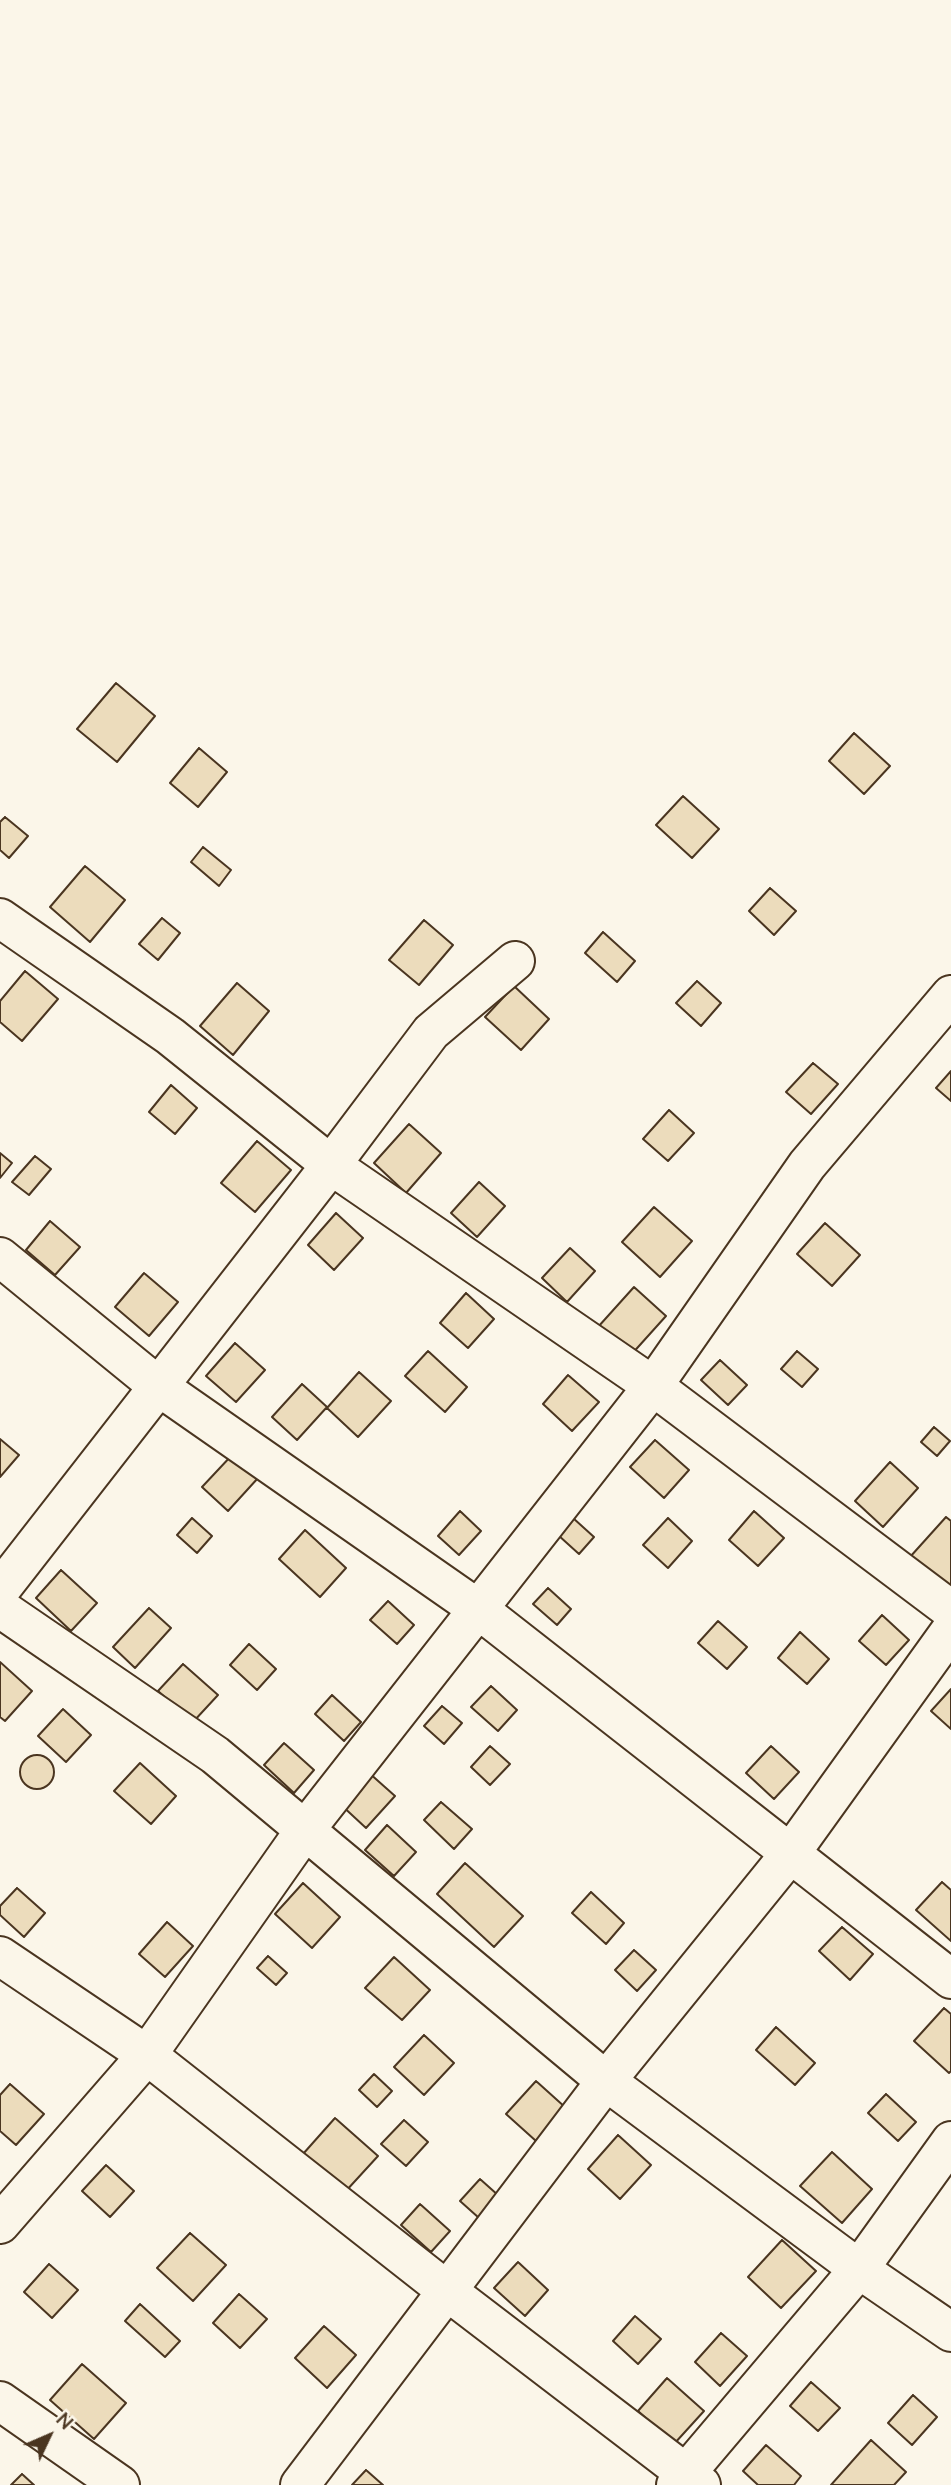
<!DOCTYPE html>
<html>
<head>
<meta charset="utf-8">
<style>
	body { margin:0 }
	#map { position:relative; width:951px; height:2485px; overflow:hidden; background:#fbf6e9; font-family:"Nunito Sans",sans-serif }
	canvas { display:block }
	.north { position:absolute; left:14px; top:2401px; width:70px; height:70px; -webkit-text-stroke:5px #fbf6e9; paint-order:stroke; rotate:46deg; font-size:19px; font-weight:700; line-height:28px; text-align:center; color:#4a3520 }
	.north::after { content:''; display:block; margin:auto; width:24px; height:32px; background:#4a3520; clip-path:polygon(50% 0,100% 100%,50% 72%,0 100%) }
</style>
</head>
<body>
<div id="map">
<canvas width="951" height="2485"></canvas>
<div class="north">N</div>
</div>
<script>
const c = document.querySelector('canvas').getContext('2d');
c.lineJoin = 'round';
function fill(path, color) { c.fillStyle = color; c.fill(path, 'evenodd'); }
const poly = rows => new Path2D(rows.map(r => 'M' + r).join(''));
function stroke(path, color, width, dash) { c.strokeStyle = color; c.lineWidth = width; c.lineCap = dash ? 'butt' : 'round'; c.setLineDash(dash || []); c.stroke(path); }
const building = poly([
	[116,683,155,716,117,762,77,729,116,683],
	[854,733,890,766,864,794,829,761,854,733],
	[199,748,227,772,198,807,170,783,199,748],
	[683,796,719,829,692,858,656,825,683,796],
	[5,817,28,836,9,858,0,850,0,822,5,817],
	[203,847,231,870,219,886,191,862,203,847],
	[85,866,125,900,90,942,50,907,85,866],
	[770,888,796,911,774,935,749,911,770,888],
	[162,918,180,933,158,960,139,944,162,918],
	[424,920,453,945,419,985,389,960,424,920],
	[603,932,635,961,617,982,585,953,603,932],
	[25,971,58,999,22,1041,0,1022,0,1001,25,971],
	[697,981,721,1003,701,1026,676,1003,697,981],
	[237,983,269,1011,233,1055,200,1026,237,983],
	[514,986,549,1019,521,1050,485,1017,514,986],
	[813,1063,838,1084,811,1114,786,1092,813,1063],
	[951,1071,951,1101,936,1088,951,1071],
	[171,1085,197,1108,175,1134,149,1112,171,1085],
	[669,1110,694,1133,668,1161,643,1139,669,1110],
	[409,1124,441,1153,406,1193,374,1163,409,1124],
	[257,1141,291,1170,255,1212,221,1183,257,1141],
	[0,1153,12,1163,0,1178,0,1153],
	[35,1156,51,1169,29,1195,12,1182,35,1156],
	[479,1182,505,1206,477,1237,451,1213,479,1182],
	[654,1207,692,1241,660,1277,622,1242,654,1207],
	[336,1213,363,1238,334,1270,308,1245,336,1213],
	[50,1221,80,1247,55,1275,26,1250,50,1221],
	[825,1223,860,1255,832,1286,797,1254,825,1223],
	[570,1248,595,1271,567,1302,542,1278,570,1248],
	[144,1273,178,1302,149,1336,115,1307,144,1273],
	[634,1287,666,1316,630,1356,598,1327,634,1287],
	[466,1293,494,1319,468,1348,440,1323,466,1293],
	[235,1343,265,1370,236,1402,206,1376,235,1343],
	[428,1351,467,1387,445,1412,405,1376,428,1351],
	[797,1351,818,1369,802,1387,781,1369,797,1351],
	[720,1360,747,1385,728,1405,701,1380,720,1360],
	[359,1372,391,1401,358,1437,327,1408,359,1372],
	[568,1375,599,1402,572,1431,543,1404,568,1375],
	[302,1384,327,1407,297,1440,272,1417,302,1384],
	[934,1427,950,1441,937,1456,921,1442,934,1427],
	[0,1439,19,1455,0,1477,0,1439],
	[655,1440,689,1470,664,1498,630,1467,655,1440],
	[232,1455,258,1478,228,1511,202,1487,232,1455],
	[890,1462,918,1488,883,1527,855,1501,890,1462],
	[460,1511,481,1531,459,1555,438,1536,460,1511],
	[754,1511,784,1538,758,1566,729,1540,754,1511],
	[946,1517,951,1521,951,1595,910,1557,946,1517],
	[192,1518,212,1536,197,1553,177,1535,192,1518],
	[573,1518,594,1537,579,1554,558,1535,573,1518],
	[668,1518,692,1541,668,1568,643,1545,668,1518],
	[305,1530,346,1568,320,1597,279,1559,305,1530],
	[61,1570,97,1603,71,1631,36,1598,61,1570],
	[548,1588,571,1609,557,1625,533,1604,548,1588],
	[388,1601,414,1625,397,1644,370,1620,388,1601],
	[149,1608,171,1628,135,1668,113,1647,149,1608],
	[882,1615,909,1640,886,1665,859,1641,882,1615],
	[718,1621,747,1647,727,1669,698,1643,718,1621],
	[800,1632,829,1659,807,1684,778,1658,800,1632],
	[249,1644,276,1669,257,1690,230,1665,249,1644],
	[0,1662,32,1691,5,1721,0,1717,0,1662],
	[183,1664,218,1695,193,1722,158,1691,183,1664],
	[491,1686,517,1710,498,1731,471,1707,491,1686],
	[951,1689,951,1729,931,1711,951,1689],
	[332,1695,361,1722,344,1741,315,1714,332,1695],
	[442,1706,462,1723,444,1744,424,1726,442,1706],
	[63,1709,91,1735,66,1762,38,1736,63,1709],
	[284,1743,314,1770,294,1793,264,1765,284,1743],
	[490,1746,510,1764,490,1785,471,1767,490,1746],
	[771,1746,799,1772,774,1799,746,1773,771,1746],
	'20 1772a17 17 0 1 1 34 0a17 17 0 1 1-34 0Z',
	[140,1763,176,1796,151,1824,114,1791,140,1763],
	[368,1772,395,1796,366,1828,339,1803,368,1772],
	[441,1802,472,1829,454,1849,424,1820,441,1802],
	[387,1825,416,1852,394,1876,365,1850,387,1825],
	[465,1863,523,1916,494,1947,437,1894,465,1863],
	[942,1882,951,1890,951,1941,916,1910,942,1882],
	[303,1883,340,1917,312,1948,275,1914,303,1883],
	[17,1888,45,1913,24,1937,0,1915,0,1906,17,1888],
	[591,1892,624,1923,606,1944,572,1913,591,1892],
	[167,1922,193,1946,165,1977,139,1954,167,1922],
	[842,1927,873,1954,850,1980,819,1951,842,1927],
	[634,1950,656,1970,637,1991,615,1970,634,1950],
	[268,1956,287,1973,276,1985,257,1968,268,1956],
	[394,1957,430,1990,402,2020,365,1988,394,1957],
	[944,2008,951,2014,951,2071,949,2073,914,2041,944,2008],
	[776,2027,815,2063,795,2085,756,2050,776,2027],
	[424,2035,454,2063,424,2095,394,2067,424,2035],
	[374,2074,392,2091,377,2107,359,2090,374,2074],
	[536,2081,566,2108,536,2141,506,2114,536,2081],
	[10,2084,44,2114,16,2145,0,2131,0,2095,10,2084],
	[886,2094,916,2122,898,2141,868,2113,886,2094],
	[335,2118,378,2156,345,2192,303,2154,335,2118],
	[404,2120,428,2142,406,2166,381,2144,404,2120],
	[618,2135,651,2165,620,2199,588,2169,618,2135],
	[832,2152,872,2189,842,2223,800,2186,832,2152],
	[106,2165,134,2191,110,2217,82,2191,106,2165],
	[480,2179,499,2196,479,2218,460,2201,480,2179],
	[420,2204,450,2231,431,2252,401,2225,420,2204],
	[190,2233,226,2265,193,2301,157,2268,190,2233],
	[782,2240,816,2271,781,2308,748,2277,782,2240],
	[518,2262,548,2290,525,2316,494,2288,518,2262],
	[49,2264,78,2290,52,2318,24,2292,49,2264],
	[239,2294,267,2319,240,2348,213,2323,239,2294],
	[140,2304,180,2341,165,2357,125,2321,140,2304],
	[635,2316,661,2339,638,2364,613,2341,635,2316],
	[324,2326,356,2355,327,2388,295,2358,324,2326],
	[721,2333,747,2356,720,2386,695,2362,721,2333],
	[82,2364,126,2403,94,2439,50,2400,82,2364],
	[667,2378,704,2411,674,2444,638,2411,667,2378],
	[811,2382,840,2408,818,2431,790,2406,811,2382],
	[913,2395,937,2417,912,2445,888,2423,913,2395],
	[871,2440,906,2472,894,2485,831,2485,871,2440],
	[766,2445,801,2476,794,2485,758,2485,743,2471,766,2445],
	[366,2470,383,2485,352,2485,366,2470],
	[22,2474,34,2485,11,2485,22,2474]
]);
const minor = poly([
	[0,918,170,1036,331,1165,653,1386,951,1610],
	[0,1257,158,1386,478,1609,951,1979],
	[0,1590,331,1165,431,1032,515,961],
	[0,1608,215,1755,606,2081,859,2269,951,2332],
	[0,1956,147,2055,446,2290,701,2485],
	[0,2224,147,2055,305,1830,653,1386,807,1165,951,995],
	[0,2401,120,2485],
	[300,2485,606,2081,790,1854,951,1630],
	[676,2485,859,2269,951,2141]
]);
fill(building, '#ecdcbc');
stroke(building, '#4a3520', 2);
stroke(minor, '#4a3520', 42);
stroke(minor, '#fbf6e9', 38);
</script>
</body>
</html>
